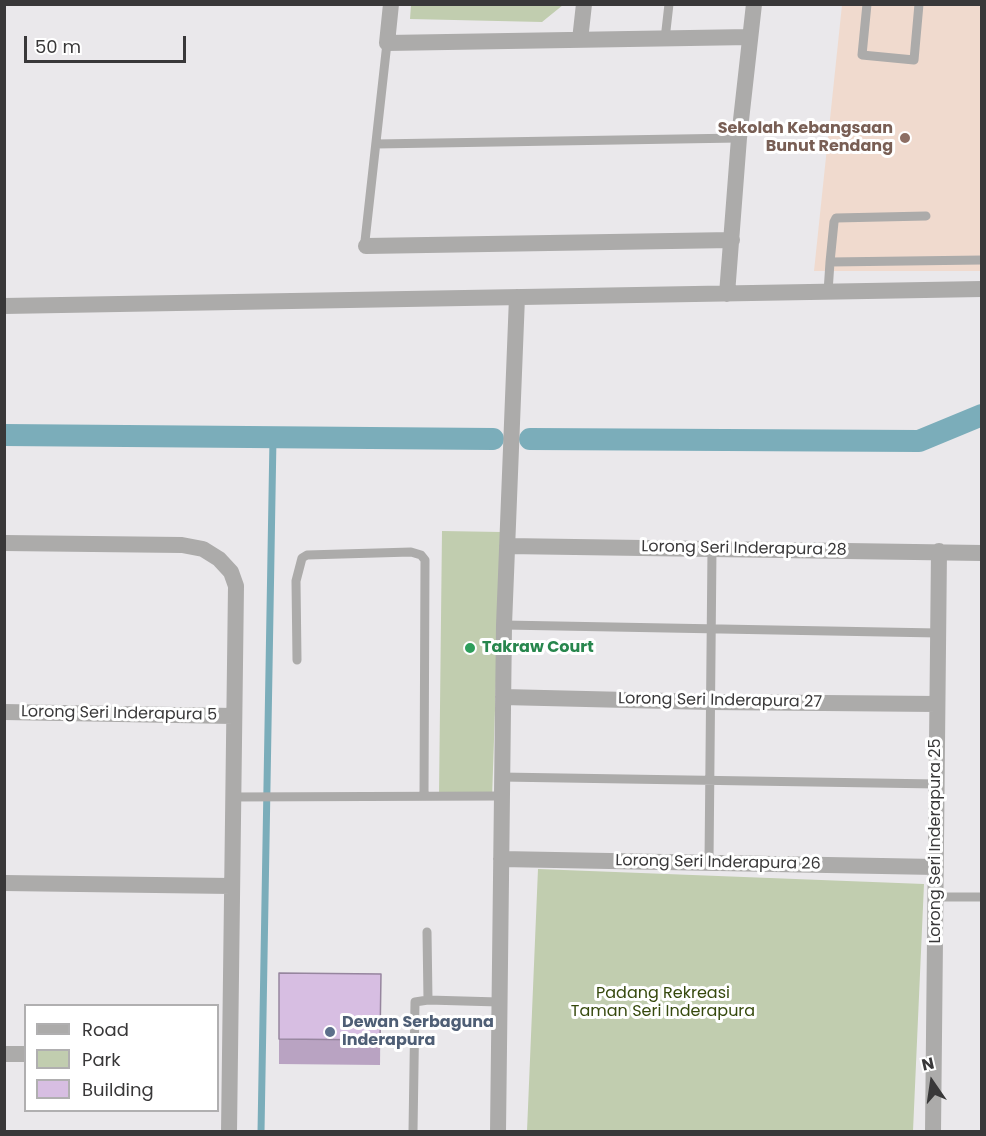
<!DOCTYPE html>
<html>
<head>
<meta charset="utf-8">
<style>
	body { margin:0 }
	#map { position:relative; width:986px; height:1136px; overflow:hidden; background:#eae8eb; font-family:Poppins,sans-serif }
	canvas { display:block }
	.frame { position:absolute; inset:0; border:6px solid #393839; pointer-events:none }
	.legend { position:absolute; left:24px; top:1004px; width:195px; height:108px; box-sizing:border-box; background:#fff; border:2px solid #b0afb0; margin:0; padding:8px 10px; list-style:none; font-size:18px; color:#393839 }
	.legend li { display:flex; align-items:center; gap:12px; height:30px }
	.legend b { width:30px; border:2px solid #b0afb0 }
	.north { position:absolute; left:902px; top:1052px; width:60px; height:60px; -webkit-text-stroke:4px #fff; paint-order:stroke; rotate:347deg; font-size:16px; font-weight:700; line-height:24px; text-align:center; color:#393839 }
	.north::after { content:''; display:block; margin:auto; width:21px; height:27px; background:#393839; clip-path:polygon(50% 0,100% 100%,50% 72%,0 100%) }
	.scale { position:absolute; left:24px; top:36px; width:162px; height:27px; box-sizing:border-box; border:3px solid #393839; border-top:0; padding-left:8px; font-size:18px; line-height:21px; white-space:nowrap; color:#393839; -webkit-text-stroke:4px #fff; paint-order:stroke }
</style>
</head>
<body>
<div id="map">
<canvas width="986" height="1136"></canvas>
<div class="frame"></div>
<ul class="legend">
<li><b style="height:8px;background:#acabaa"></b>Road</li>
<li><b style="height:16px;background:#c1cdaf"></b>Park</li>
<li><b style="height:16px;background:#d7bee2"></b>Building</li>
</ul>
<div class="north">N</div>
<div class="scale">50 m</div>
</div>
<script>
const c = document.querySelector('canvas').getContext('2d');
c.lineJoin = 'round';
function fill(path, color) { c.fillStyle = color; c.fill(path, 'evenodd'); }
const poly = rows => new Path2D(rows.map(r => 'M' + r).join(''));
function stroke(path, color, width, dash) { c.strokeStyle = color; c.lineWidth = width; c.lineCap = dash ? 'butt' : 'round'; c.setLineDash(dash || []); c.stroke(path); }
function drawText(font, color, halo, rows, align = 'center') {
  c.font = font + ' Poppins,sans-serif'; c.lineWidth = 6; c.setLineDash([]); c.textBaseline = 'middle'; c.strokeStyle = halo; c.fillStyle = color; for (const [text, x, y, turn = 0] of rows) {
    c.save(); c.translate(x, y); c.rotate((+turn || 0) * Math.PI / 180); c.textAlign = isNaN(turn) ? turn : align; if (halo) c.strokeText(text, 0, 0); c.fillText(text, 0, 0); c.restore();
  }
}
const education = poly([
	[842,5,981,5,981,271,814,271]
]);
const green = poly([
	[411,5,411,4,563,5,542,22,410,19],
	[442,531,501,532,492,799,439,795],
	[538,869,924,884,913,1131,527,1131]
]);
const stream = poly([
	[261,1132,273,438]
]);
const canal = poly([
	[4,435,493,439],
	[530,439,919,441,982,415]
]);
const service = poly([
	[867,4,862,55,914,60,919,4],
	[665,39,669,4],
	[376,144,739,138],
	[366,246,365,241,387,43],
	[830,262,834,222,836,218,926,216],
	[828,292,830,262,982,260],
	[504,625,938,633],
	[297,660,296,581,302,558,307,555,411,552,421,555,425,560,424,796],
	[501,777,937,784],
	[232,797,501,796],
	[709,862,712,549],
	[936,897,982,897],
	[427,932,428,1000],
	[413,1131,415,1002,428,1000,499,1002]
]);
const minor = poly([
	[391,4,387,43,750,37],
	[580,40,584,4],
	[366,246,732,240],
	[727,294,739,138,754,4],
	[4,306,982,289],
	[4,543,182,545,203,549,219,559,231,572,236,586,229,1132],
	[507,546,982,553],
	[503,697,710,702,937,704],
	[4,712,233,716],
	[501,859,936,867],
	[4,883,231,886],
	[4,1054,26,1054],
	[498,1132,504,625,517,297],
	[933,1132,939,551]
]);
const wall = poly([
	[279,973,381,974,380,1065,279,1064]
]);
const building = poly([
	[279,973,381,974,380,1040,279,1039,279,973]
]);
const markers = [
	[905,138,6,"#8d6e63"],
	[470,648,6,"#2e9e5b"],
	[330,1032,6,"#5c6f8a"]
];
const educationNames = [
	["Sekolah Kebangsaan",893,129],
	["Bunut Rendang",893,147]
];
const streetNames = [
	["Lorong Seri Inderapura 28",744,549,1],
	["Lorong Seri Inderapura 27",720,701,1],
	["Lorong Seri Inderapura 5",119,714,1],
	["Lorong Seri Inderapura 25",936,841,-90],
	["Lorong Seri Inderapura 26",718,863,1]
];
const leisureNames = [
	["Takraw Court",482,648]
];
const parkNames = [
	["Padang Rekreasi",663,994],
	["Taman Seri Inderapura",663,1012]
];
const serviceNames = [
	["Dewan Serbaguna",342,1023],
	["Inderapura",342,1041]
];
fill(education, '#f0dace');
fill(green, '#c1cdaf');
stroke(stream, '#7badba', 7);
stroke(canal, '#7badba', 22);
stroke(service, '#acabaa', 9);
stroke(minor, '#acabaa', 16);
fill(wall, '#b9a3c2');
fill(building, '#d7bee2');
stroke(building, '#96859e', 1.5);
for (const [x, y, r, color] of markers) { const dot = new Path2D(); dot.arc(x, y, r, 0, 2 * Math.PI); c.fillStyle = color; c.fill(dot); stroke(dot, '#fff', 2); }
drawText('bold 16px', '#785e54', '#fff', educationNames, 'right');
drawText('16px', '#393839', '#fff', streetNames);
drawText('bold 16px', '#27864d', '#fff', leisureNames, 'left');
drawText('16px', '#36490d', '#fff', parkNames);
drawText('bold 16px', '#4e5e75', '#fff', serviceNames, 'left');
</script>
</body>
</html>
